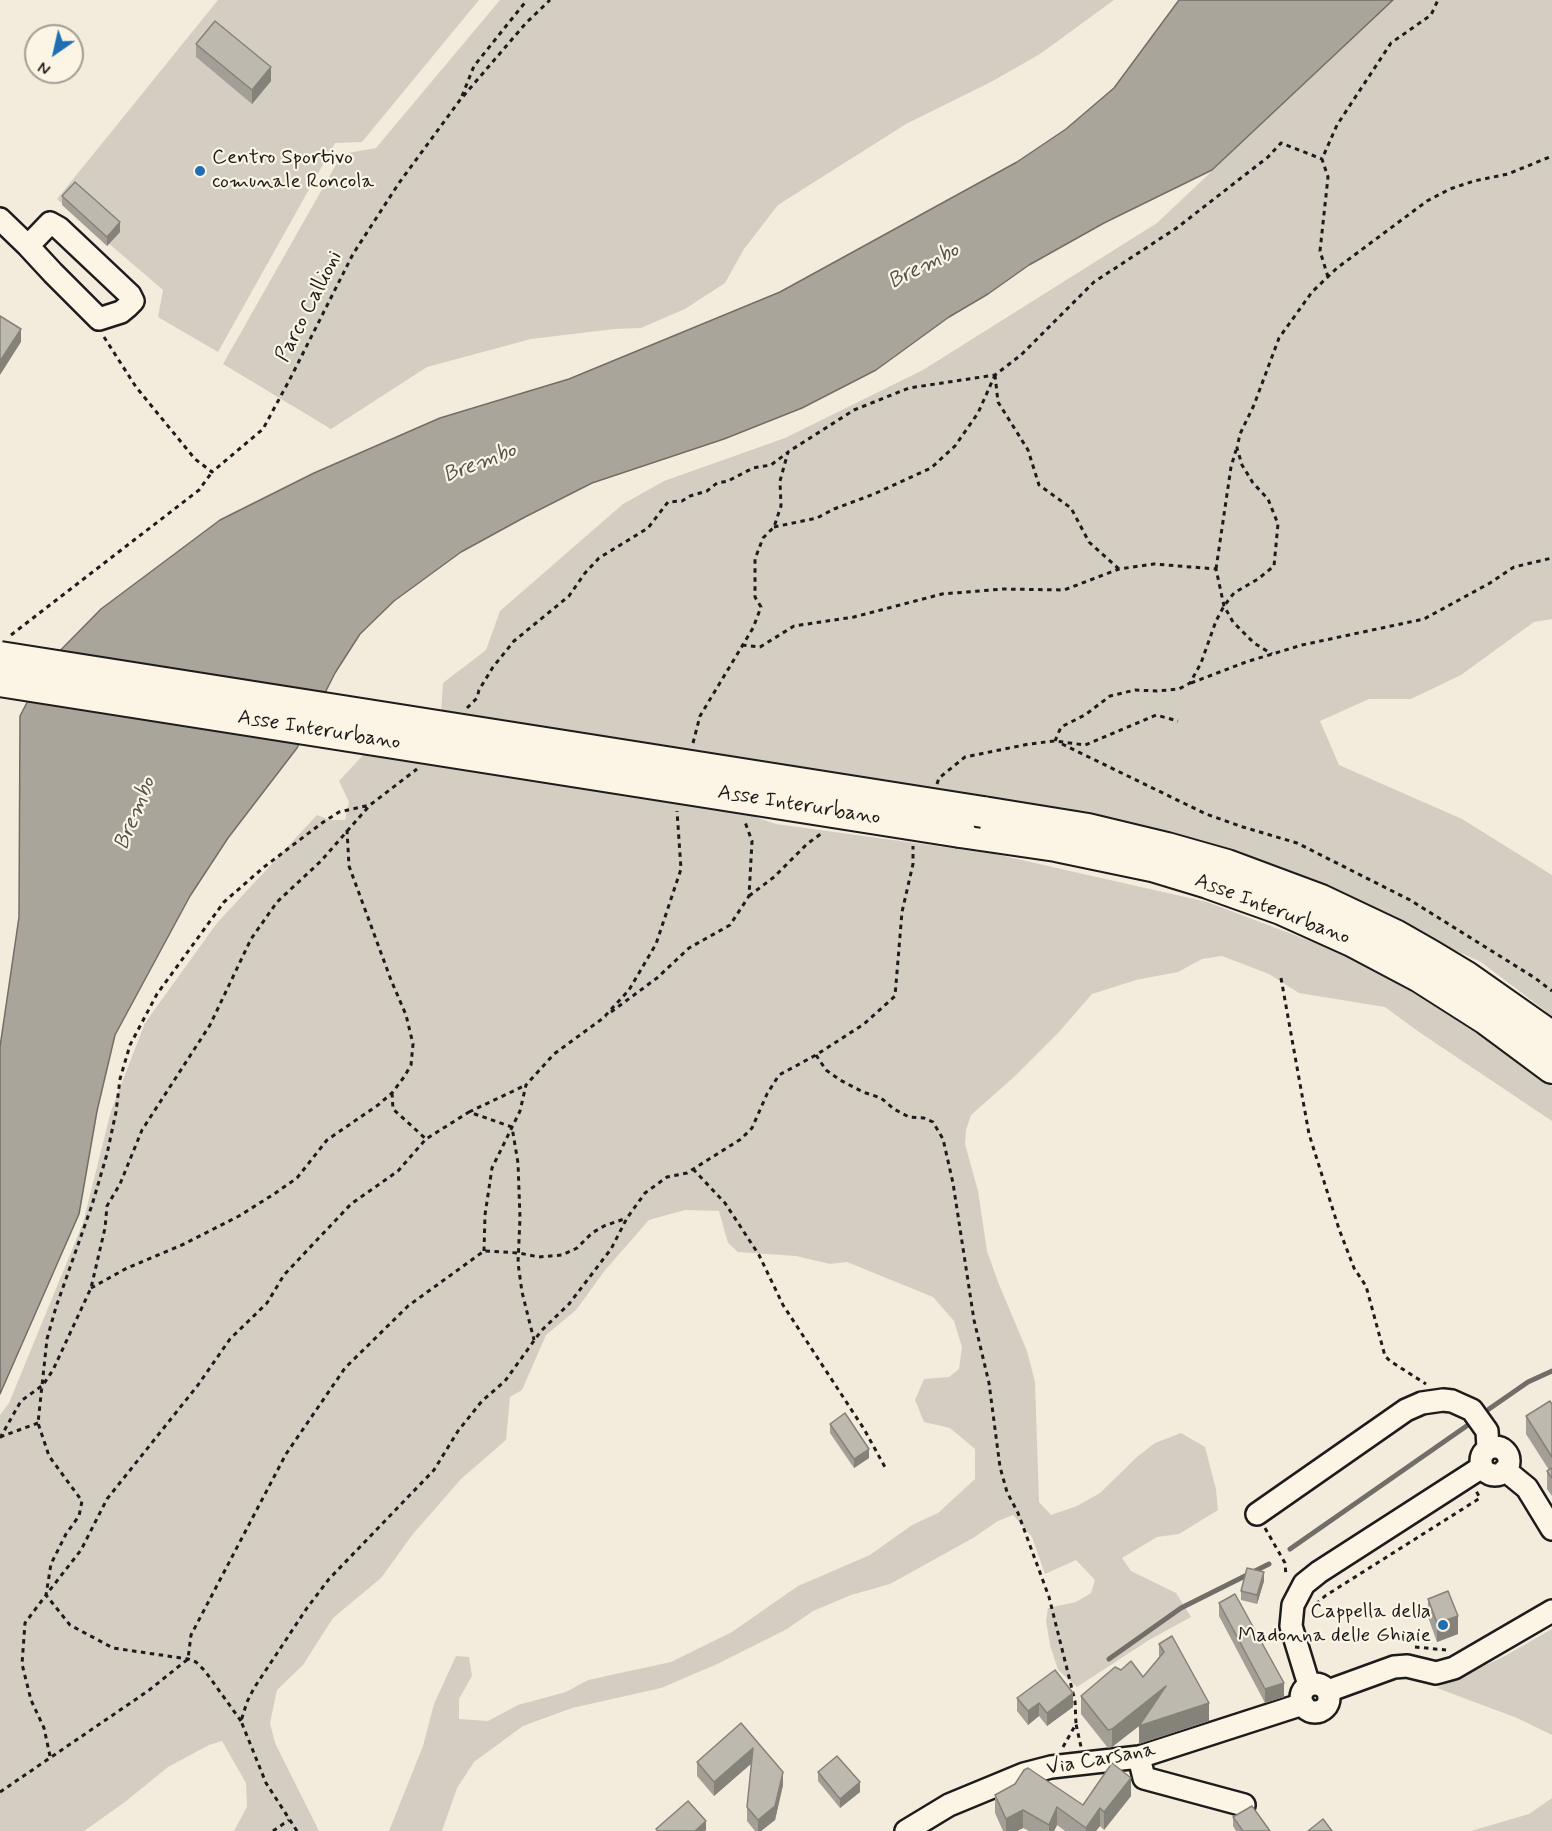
<!DOCTYPE html>
<html>
<head>
<meta charset="utf-8">
<style>
	body { margin:0 }
	#map { position:relative; width:1552px; height:1831px; overflow:hidden; background:#f3ecdd; font-family:Mynerve,sans-serif }
	canvas { display:block }
	.north { position:absolute; left:24px; top:24px; width:60px; height:60px; box-sizing:border-box; background:#fcf5e5; border:2px solid #a29e95; border-radius:50%; rotate:214deg; font-size:16px; font-weight:700; line-height:24px; text-align:center; color:#1c1c1c }
	.north::after { content:''; display:block; margin:auto; width:21px; height:27px; background:#1f6fb2; clip-path:polygon(50% 0,100% 100%,50% 72%,0 100%) }
</style>
</head>
<body>
<div id="map">
<canvas width="1552" height="1831"></canvas>
<div class="north">N</div>
</div>
<script>
const c = document.querySelector('canvas').getContext('2d');
c.lineJoin = 'round';
function fill(path, color) { c.fillStyle = color; c.fill(path, 'evenodd'); }
const poly = rows => new Path2D(rows.map(r => 'M' + r).join(''));
function stroke(path, color, width, dash) { c.strokeStyle = color; c.lineWidth = width; c.lineCap = dash ? 'butt' : 'round'; c.setLineDash(dash || []); c.stroke(path); }
function drawText(font, color, halo, rows, align = 'center') {
  c.font = font + ' Mynerve,sans-serif'; c.lineWidth = 4.5; c.setLineDash([]); c.textBaseline = 'middle'; c.strokeStyle = halo; c.fillStyle = color; for (const [text, x, y, turn = 0] of rows) {
    c.save(); c.translate(x, y); c.rotate((+turn || 0) * Math.PI / 180); c.textAlign = isNaN(turn) ? turn : align; if (halo) c.strokeText(text, 0, 0); c.fillText(text, 0, 0); c.restore();
  }
}
const green = poly([
	[218,0,479,0,362,142,335,143,218,352,158,317,163,290,57,199],
	[500,0,1114,0,1040,54,991,82,906,124,778,205,744,249,725,283,685,309,641,328,614,329,531,339,427,367,331,429,223,364,342,154,376,148],
	[1393,0,1552,0,1552,619,1534,622,1461,675,1411,699,1369,699,1320,721,1339,765,1462,819,1552,875,1552,1016,1481,962,1268,866,441,714,443,683,486,650,500,611,623,504,664,481,785,438,923,370,1157,223],
	[365,753,746,814,776,824,995,854,1207,902,1350,956,1457,1018,1552,1086,1552,1121,1419,1032,1385,1007,1299,993,1269,974,1222,956,1202,959,1178,972,1136,980,1092,994,1059,1032,1014,1077,971,1115,966,1130,965,1144,978,1191,987,1251,998,1282,1027,1351,1035,1382,1039,1502,1051,1515,1077,1506,1100,1493,1138,1456,1155,1443,1181,1433,1205,1447,1216,1489,1218,1510,1179,1534,1157,1537,1122,1558,1131,1571,1176,1593,1191,1617,1149,1640,1077,1687,1058,1670,1050,1645,1046,1621,1048,1608,1076,1602,1091,1593,1095,1580,1076,1560,1045,1574,1032,1537,1013,1515,998,1521,973,1538,890,1584,851,1595,813,1611,787,1629,715,1665,661,1688,572,1708,523,1726,474,1762,457,1788,442,1831,389,1831,423,1746,434,1704,456,1656,469,1657,472,1676,459,1699,459,1719,488,1721,518,1705,566,1692,588,1680,671,1662,732,1632,798,1586,870,1555,912,1525,938,1513,975,1479,975,1449,950,1428,924,1422,915,1400,924,1379,949,1377,959,1369,962,1347,954,1321,933,1297,847,1262,830,1264,796,1256,738,1252,728,1243,719,1211,685,1210,649,1220,606,1269,576,1310,546,1335,522,1390,510,1397,506,1440,461,1479,413,1534,381,1578,333,1618,303,1665,277,1690,270,1723,275,1743,319,1831,234,1831,247,1807,246,1783,222,1741,209,1745,168,1767,125,1802,84,1831,0,1831,0,1415,9,1403,83,1223,111,1111,145,1023,217,923,317,815,330,820,345,820,349,802,339,781],
	[1552,1629,1552,1735,1517,1718,1437,1688,1505,1656],
	[1552,1798,1552,1831,1471,1831,1529,1814]
]);
const water = poly([
	[1179,0,1393,0,1212,170,1104,223,1029,265,988,294,949,317,876,370,802,408,724,439,592,483,525,517,461,552,394,601,360,634,335,673,297,748,228,838,190,896,115,1035,97,1111,79,1214,0,1394,0,1047,19,917,20,716,47,664,101,609,220,520,314,473,440,418,569,379,780,292,1017,162,1066,129,1114,88,1179,0]
]);
const stream = poly([
	[1489,1409,1528,1382,1552,1371],
	[1290,1549,1468,1425],
	[1109,1659,1181,1608,1269,1564]
]);
const path = poly([
	[462,96,474,66,527,0],
	[1328,277,1320,251,1328,177,1322,159,1337,125,1391,43,1431,15,1438,0],
	[104,337,136,387,195,459,212,472,263,429,291,377,353,254,399,183,460,100,526,23,550,0],
	[995,375,998,402,1028,450,1039,485,1071,508,1089,542,1119,569],
	[774,527,817,518,834,509,874,494,931,468,955,446,978,413,995,375],
	[1216,569,1231,467,1236,450],
	[11,635,199,490,212,472],
	[742,645,760,647,794,626,854,617,942,594,1003,589,1064,590,1119,569,1154,564,1216,569,1224,606,1233,622,1254,643,1272,654],
	[1191,683,1246,662,1302,645,1424,619,1490,583,1514,567,1552,558],
	[467,708,477,698,479,690,493,667,514,641,569,596,585,573,599,558,648,528,668,502,682,501,690,496,707,491,717,483,728,481,753,468,771,465,787,453],
	[1055,741,1061,727,1085,715,1110,696,1135,690,1157,691,1179,689,1190,683,1201,663,1216,621,1224,606,1234,593,1258,579,1274,566,1278,524,1268,499,1253,483,1242,465,1237,448,1240,434,1254,405,1279,338,1312,292,1337,268,1427,201,1450,189,1474,181,1508,174,1552,156],
	[693,743,700,716,753,628,761,607,755,597,755,559,763,538,774,527,781,506,780,481,788,452,854,410,909,388,995,375,1021,355,1094,282,1178,227,1268,157,1281,143,1322,159],
	[1062,744,1206,814,1243,827,1297,843,1410,900,1535,978,1552,991],
	[937,784,939,778,965,757,1029,744,1055,741,1085,745,1156,715,1178,721],
	[749,896,774,877,807,844,822,833],
	[1281,978,1309,1134,1339,1229,1354,1268,1366,1286,1385,1356,1390,1361,1426,1384],
	[611,1012,657,978,689,948,730,925,749,896,752,841,745,822],
	[605,1016,629,990,656,944,681,869,677,811],
	[816,1055,826,1070,840,1080,863,1092,881,1098,894,1109,909,1117,924,1118,933,1122,943,1139,953,1183,974,1320,989,1383,1000,1467,1007,1492,1018,1513,1049,1597,1075,1701,1076,1724],
	[392,1093,393,1109,426,1139],
	[469,1112,526,1085],
	[693,1169,725,1203,759,1255,783,1305,864,1429,886,1469],
	[484,1251,485,1215,492,1168,520,1111,526,1085,554,1054,606,1016],
	[91,1288,127,1268,184,1244,239,1216,274,1194,297,1178,327,1140,378,1105,392,1093,404,1077,411,1065,413,1044,406,1015,391,980,349,866,347,830],
	[0,1437,38,1423],
	[0,1438,21,1401,43,1385,53,1370,91,1288,105,1228,107,1206,120,1184,142,1130,210,1025,251,939,277,902,321,861,370,805,417,769],
	[1265,1528,1285,1563,1286,1576],
	[1316,1604,1325,1596,1480,1498,1476,1491],
	[1415,1647,1446,1650],
	[241,1721,205,1671,196,1662,188,1659,113,1648,70,1625,46,1595,81,1550,107,1499,198,1385,230,1339,267,1303,284,1275,315,1242,351,1204,398,1171,426,1139,469,1112,512,1127,518,1163,520,1218,518,1263,522,1292,534,1340],
	[1063,1747,1076,1724,1081,1747],
	[50,1756,44,1728,31,1700,22,1664,25,1623,46,1595,51,1564,66,1534,79,1516,82,1501,49,1456,38,1423,47,1339,56,1307,92,1205,107,1154,116,1112,120,1079,130,1045,157,994,224,902,264,867,322,823,339,812,370,805],
	[0,1792,148,1691,188,1659,191,1635,286,1454,345,1368,408,1306,484,1251,519,1253,539,1257,562,1255,577,1248,592,1233,604,1226,627,1218],
	[273,1831,289,1820],
	[297,1831,266,1783,241,1721,247,1702,254,1688,307,1608,329,1579,434,1470,458,1431,482,1401,505,1381,541,1331,569,1304,611,1249,627,1218,645,1193,667,1177,687,1173,741,1139,752,1128,767,1094,779,1075,816,1055,864,1024,895,996,902,912,913,864,913,846]
]);
const minor = poly([
	[0,219,28,246],
	[50,223,59,228,130,295,133,301,127,307,121,312,99,319,53,273,28,246,50,223],
	'1481 1461a14 14 0 1 1 28 0a14 14 0 1 1-28 0Z',
	[1505,1470,1527,1488,1552,1529],
	[1257,1514,1406,1410,1422,1403,1443,1400,1452,1401,1472,1410,1487,1431,1488,1448],
	'1301 1698a14 14 0 1 1 28 0a14 14 0 1 1-28 0Z',
	[1309,1685,1291,1626,1293,1605,1304,1584,1319,1572,1482,1467],
	[1328,1691,1394,1667,1407,1666,1436,1673,1454,1668,1552,1611],
	[1139,1757,1144,1778,1244,1805],
	[906,1831,949,1805,1024,1774,1051,1767,1139,1757,1303,1704]
]);
const highway = poly([
	[983,812,1088,829,1167,848,1227,865,1321,900,1395,935,1430,955,1465,976,1552,1037],
	[960,832,1056,846,1152,866,1208,883,1281,909,1352,941,1420,977,1486,1019,1552,1068]
]);
const highwayBridge = poly([
	[0,657,983,812],
	[0,681,960,832]
]);
const wall = poly([
	[196,44,271,81,252,104,196,57],
	[62,196,120,232,107,246,62,205],
	[1552,1404,1552,1496,1547,1489,1547,1471,1549,1470,1526,1434,1526,1416],
	[830,1424,869,1458,854,1468,830,1433],
	[1264,1581,1257,1604,1241,1600,1241,1591],
	[1428,1599,1458,1634,1437,1642,1428,1617],
	[1219,1603,1284,1697,1265,1703,1219,1616],
	[1159,1644,1209,1721,1139,1744,1139,1726,1112,1747,1108,1748,1081,1714,1081,1696,1121,1670,1143,1677,1159,1657],
	[1017,1698,1073,1707,1047,1726,1039,1716,1028,1725,1017,1711],
	[741,1723,783,1785,775,1820,761,1831,755,1831,747,1821,747,1807,752,1763,714,1796,697,1776,697,1762],
	[818,1772,860,1792,840,1808,818,1781],
	[995,1795,1083,1805,1131,1796,1104,1830,1100,1826,1096,1831,1065,1831,1057,1825,1054,1831,1029,1831,1023,1828,1017,1831,1003,1831,995,1813],
	[1233,1817,1270,1831,1236,1831,1233,1826]
]);
const shadedWall = poly([
	[271,67,271,81,252,104,252,90],
	[120,222,120,232,107,246,107,237],
	[21,329,21,342,0,375,0,361],
	[869,1449,869,1458,854,1468,854,1459],
	[1264,1572,1264,1581,1257,1604,1257,1595],
	[1458,1616,1458,1634,1437,1642,1437,1623],
	[1284,1683,1284,1697,1265,1703,1265,1689],
	[1166,1686,1209,1703,1209,1721,1139,1744,1139,1726,1112,1747,1112,1729],
	[1073,1693,1073,1707,1047,1726,1047,1713],
	[1039,1703,1039,1716,1028,1725,1028,1711],
	[753,1748,753,1762,714,1796,714,1782],
	[783,1772,783,1785,775,1820,761,1831,758,1831,758,1820],
	[1131,1778,1131,1796,1104,1830,1104,1812],
	[860,1782,860,1792,840,1808,840,1799],
	[1057,1807,1057,1825,1054,1831,1049,1831,1049,1825],
	[1100,1808,1100,1826,1096,1831,1086,1831,1086,1828],
	[1023,1810,1023,1828,1017,1831,1006,1831,1006,1819],
	[706,1821,706,1830,705,1831,695,1831]
]);
const building = poly([
	[215,21,271,67,252,90,196,44,215,21],
	[75,182,120,222,107,237,62,196,75,182],
	[0,316,21,329,0,361,0,316],
	[1550,1401,1552,1404,1552,1457,1526,1416,1550,1401],
	[845,1413,869,1449,854,1459,830,1424,845,1413],
	[1552,1468,1552,1478,1547,1471,1552,1468],
	[1247,1568,1264,1572,1257,1595,1241,1591,1247,1568],
	[1448,1591,1458,1616,1437,1623,1428,1599,1448,1591],
	[1235,1594,1284,1683,1265,1689,1219,1603,1235,1594],
	[1172,1636,1209,1703,1139,1726,1166,1686,1112,1729,1108,1730,1081,1696,1115,1667,1121,1670,1131,1661,1143,1677,1164,1652,1159,1644,1172,1636],
	[1055,1670,1073,1693,1047,1713,1039,1703,1028,1711,1017,1698,1055,1670],
	[741,1723,783,1772,775,1806,758,1820,747,1807,753,1748,714,1782,697,1762,741,1723],
	[837,1756,860,1782,840,1799,818,1772,837,1756],
	[1112,1763,1131,1778,1104,1812,1100,1808,1086,1828,1057,1807,1049,1825,1023,1810,1006,1819,995,1795,1015,1784,1024,1770,1028,1768,1083,1805,1112,1763],
	[688,1801,706,1821,695,1831,658,1831,656,1829,688,1801],
	[1252,1806,1270,1831,1243,1831,1233,1817,1252,1806],
	[1323,1819,1332,1831,1308,1831,1323,1819]
]);
const markers = [
	[200,171,6,"#1f6fb2"],
	[1443,1625,6,"#1f6fb2"]
];
const poiNames = [
	["Centro Sportivo",212,159],
	["comunale Roncola",212,183],
	["Cappella della",1431,1613,"right"],
	["Madonna delle Ghiaie",1431,1637,"right"]
];
const streetNames = [
	["Parco Callioni",310,307,-63],
	["Asse Interurbano",319,731,9],
	["Asse Interurbano",799,806,9],
	["Asse Interurbano",1272,910,21],
	["Via Carsana",1101,1760,-10]
];
const waterNames = [
	["Brembo",924,267,-27],
	["Brembo",480,464,-21],
	["Brembo",136,814,-68]
];
fill(green, '#d3cec1');
fill(water, '#aaa59b');
stroke(water, '#716e68', 1.5);
stroke(stream, '#716e68', 5);
stroke(minor, '#1c1c1c', 26);
stroke(highway, '#1c1c1c', 34);
stroke(path, '#1c1c1c', 3, [4.5, 4.5]);
stroke(minor, '#fcf5e5', 21);
stroke(highway, '#fcf5e5', 30);
stroke(highwayBridge, '#1c1c1c', 34, []);
stroke(highwayBridge, '#fcf5e5', 30);
fill(wall, '#a39f96');
fill(shadedWall, '#85827a');
fill(building, '#beb9ae');
stroke(building, '#85827a', 1.5);
for (const [x, y, r, color] of markers) { const dot = new Path2D(); dot.arc(x, y, r, 0, 2 * Math.PI); c.fillStyle = color; c.fill(dot); stroke(dot, '#fcf5e5', 2); }
drawText('21px', '#1c1c1c', '#fcf5e5', poiNames, 'left');
drawText('21px', '#1c1c1c', '#fcf5e5', streetNames);
drawText('italic 22px', '#55534f', '#fcf5e5', waterNames);
</script>
</body>
</html>
